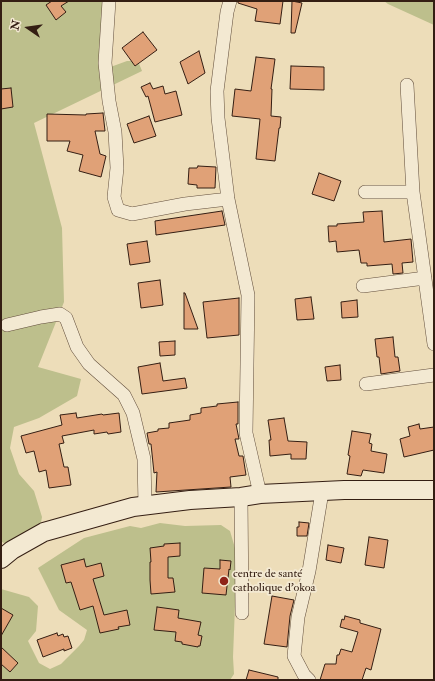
<!DOCTYPE html>
<html>
<head>
<meta charset="utf-8">
<style>
	body { margin:0 }
	#map { position:relative; width:435px; height:681px; overflow:hidden; background:#edddb9; font-family:"IM FELL Double Pica",serif }
	canvas { display:block }
	.frame { position:absolute; inset:0; border:2px solid #341e13; pointer-events:none }
	.north { position:absolute; left:8px; top:8px; width:40px; height:40px; -webkit-text-stroke:3px #f3e9d2; paint-order:stroke; rotate:283deg; font-size:11px; font-weight:700; line-height:16px; text-align:center; color:#341e13 }
	.north::after { content:''; display:block; margin:auto; width:14px; height:18px; background:#341e13; clip-path:polygon(50% 0,100% 100%,50% 72%,0 100%) }
</style>
</head>
<body>
<div id="map">
<canvas width="435" height="681"></canvas>
<div class="frame"></div>
<div class="north">N</div>
</div>
<script>
const c = document.querySelector('canvas').getContext('2d');
c.lineJoin = 'round';
function fill(path, color) { c.fillStyle = color; c.fill(path, 'evenodd'); }
const poly = rows => new Path2D(rows.map(r => 'M' + r).join(''));
function stroke(path, color, width, dash) { c.strokeStyle = color; c.lineWidth = width; c.lineCap = dash ? 'butt' : 'round'; c.setLineDash(dash || []); c.stroke(path); }
function drawText(font, color, halo, rows, align = 'center') {
  c.font = font + ' "IM FELL Double Pica",serif'; c.lineWidth = 3.5; c.setLineDash([]); c.textBaseline = 'middle'; c.strokeStyle = halo; c.fillStyle = color; for (const [text, x, y, turn = 0] of rows) {
    c.save(); c.translate(x, y); c.rotate((+turn || 0) * Math.PI / 180); c.textAlign = isNaN(turn) ? turn : align; if (halo) c.strokeText(text, 0, 0); c.fillText(text, 0, 0); c.restore();
  }
}
const green = poly([
	[1,1,105,1,105,69,127,61,138,61,142,71,34,123,62,228,64,302,38,367,81,379,77,396,39,418,14,427,10,448,19,474,34,491,42,517,40,528,8,546,1,541],
	[384,1,434,1,434,25,388,4],
	[160,523,185,526,221,525,230,531,237,555,233,657,234,674,230,680,1,680,1,589,29,597,38,606,36,631,28,641,39,663,50,669,61,664,79,646,84,640,87,630,59,610,38,568,84,538,130,526,141,528]
]);
const building = poly([
	[52,1,69,1,61,6,66,12,56,20,46,5,52,1],
	[238,1,283,1,280,24,255,21,257,9,238,3,238,1],
	[292,1,302,3,295,33,291,33,292,1],
	[143,32,157,50,135,66,122,48,143,32],
	[199,51,205,73,188,84,180,62,199,51],
	[256,57,275,59,271,89,272,89,271,116,281,117,280,128,279,128,275,161,256,159,260,119,232,116,235,89,251,91,256,57],
	[291,66,324,67,324,90,290,89,291,66],
	[150,83,153,89,163,86,165,94,176,91,182,115,155,122,148,96,146,97,141,87,150,83],
	[11,88,13,107,1,109,1,89,11,88],
	[103,113,105,131,95,131,100,154,106,156,101,177,79,171,83,155,67,151,70,141,47,141,47,114,86,115,86,114,103,113],
	[149,116,156,136,134,143,127,124,149,116],
	[198,166,216,167,215,188,197,188,197,185,188,184,189,168,197,168,198,166],
	[319,173,341,181,334,201,312,194,319,173],
	[222,211,225,225,156,235,155,221,222,211],
	[382,211,384,242,411,239,413,262,402,263,403,273,393,274,392,264,367,266,367,263,361,263,359,250,337,252,336,241,329,242,328,226,337,226,337,224,364,222,363,212,382,211],
	[147,241,150,262,130,265,127,244,147,241],
	[160,280,163,305,141,308,138,283,160,280],
	[184,293,185,293,198,329,184,329,184,293],
	[311,297,314,319,297,320,295,299,311,297],
	[239,298,239,335,207,338,203,302,239,298],
	[357,300,358,317,342,318,341,302,357,300],
	[393,337,395,357,398,357,400,371,381,374,379,357,377,357,375,339,393,337],
	[175,341,175,355,160,356,159,342,175,341],
	[160,363,163,381,185,378,187,388,142,394,138,367,160,363],
	[340,365,341,380,327,381,325,367,340,365],
	[238,402,238,424,236,424,239,439,235,439,239,456,243,456,246,475,230,477,231,487,156,492,157,472,154,473,151,444,149,444,147,433,158,431,158,429,169,428,169,423,190,420,190,415,201,413,201,408,217,406,217,404,238,402],
	[76,413,77,418,102,414,103,415,119,413,121,432,108,434,107,432,94,434,94,430,62,436,64,443,59,444,64,467,68,467,71,485,49,488,46,470,39,472,34,451,26,453,21,436,62,425,60,415,76,413],
	[284,418,288,441,307,442,306,459,291,459,291,454,270,456,269,440,271,440,268,420,284,418],
	[419,424,420,429,434,427,434,450,404,457,400,439,410,436,408,427,419,424],
	[352,431,371,434,369,443,372,444,371,451,387,454,384,473,363,470,361,476,347,474,350,456,348,455,352,431],
	[299,522,309,523,307,536,297,536,297,527,299,527,299,522],
	[369,537,388,540,384,568,365,565,369,537],
	[180,543,180,556,168,557,168,578,173,578,175,592,151,594,150,580,150,562,151,562,150,548,164,546,164,544,180,543],
	[328,545,344,548,341,563,326,560,328,545],
	[84,559,86,567,101,563,104,576,93,579,104,615,127,610,130,625,118,627,119,629,100,633,93,606,80,610,71,582,66,583,61,565,84,559],
	[220,560,231,561,230,570,229,569,226,595,202,593,204,568,220,569,220,560],
	[272,596,294,600,290,616,287,647,264,644,272,596],
	[157,607,179,610,178,618,201,622,198,635,202,636,200,646,198,646,198,647,182,644,182,642,175,641,176,632,154,630,157,607],
	[1,608,13,615,1,636,1,608],
	[345,616,360,620,360,623,381,629,371,670,366,668,362,680,320,680,325,664,336,664,337,655,339,655,341,649,352,652,358,632,340,627,342,619,344,620,345,616],
	[57,633,58,636,63,634,64,637,68,636,72,648,64,651,64,649,43,657,37,640,57,633],
	[1,647,18,663,10,672,1,664,1,647],
	[249,670,278,677,278,680,246,680,249,670]
]);
const minor = poly([
	[109,1,105,63,109,101,115,132,117,168,114,197,118,210,132,214,185,204,228,199],
	[230,1,227,12,217,91,218,118,228,199,248,295,246,433,260,494],
	[407,85,413,192,434,344],
	[365,192,413,192],
	[363,286,425,278],
	[7,325,41,317,60,314,66,318,77,347,89,364,124,395,133,413,144,459,145,505],
	[366,384,434,375],
	[241,497,242,613],
	[309,680,304,675,294,656,298,617,309,571,322,492]
]);
const secondary = poly([
	[1,559,12,550,44,532,133,507,190,500,241,497,260,494,344,490,434,490]
]);
const markers = [
	[224,581,5,"#8f2418"]
];
const poiNames = [
	["centre de santé",233,574],
	["catholique d'okoa",233,588]
];
fill(green, '#bdbf8c');
fill(building, '#e0a177');
stroke(building, '#341e13', 1);
stroke(minor, '#624e3c', 14);
stroke(secondary, '#341e13', 20);
stroke(minor, '#f3e9d2', 13);
stroke(secondary, '#f3e9d2', 18);
for (const [x, y, r, color] of markers) { const dot = new Path2D(); dot.arc(x, y, r, 0, 2 * Math.PI); c.fillStyle = color; c.fill(dot); stroke(dot, '#f3e9d2', 1.5); }
drawText('12px', '#341e13', '#f3e9d2', poiNames, 'left');
</script>
</body>
</html>
